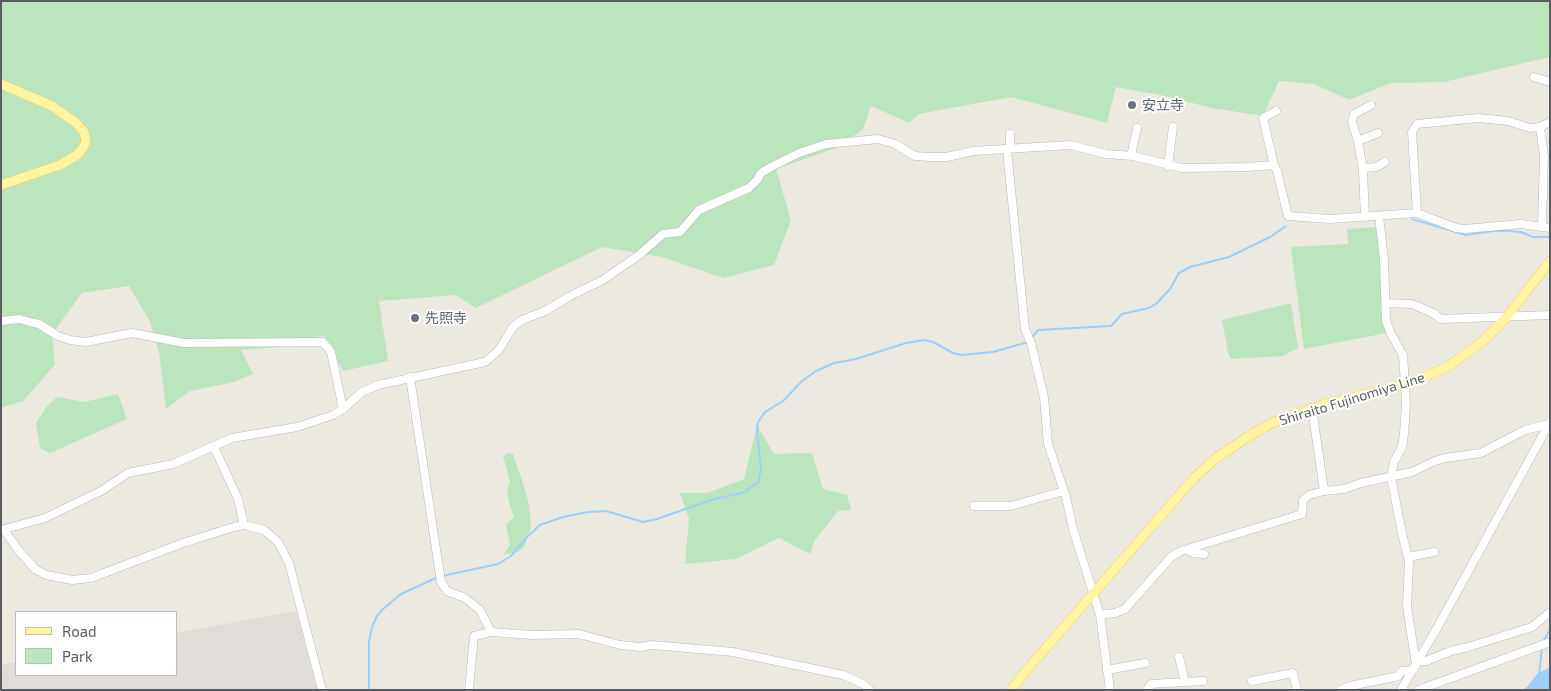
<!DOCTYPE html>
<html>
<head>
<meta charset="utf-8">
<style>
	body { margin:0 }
	#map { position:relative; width:1551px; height:691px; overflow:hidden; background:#eceae0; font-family:"Exo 2",sans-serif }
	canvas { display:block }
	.frame { position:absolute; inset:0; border:2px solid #595c61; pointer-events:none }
	.legend { position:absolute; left:15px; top:611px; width:162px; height:65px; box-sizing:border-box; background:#fff; border:1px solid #bdbec0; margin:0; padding:6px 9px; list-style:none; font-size:15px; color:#595c61 }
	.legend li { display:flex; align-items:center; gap:10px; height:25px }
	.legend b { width:25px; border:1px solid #bdbec0 }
</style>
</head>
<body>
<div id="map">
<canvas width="1551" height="691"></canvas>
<div class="frame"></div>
<ul class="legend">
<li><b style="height:6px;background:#fff4a2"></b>Road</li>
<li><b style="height:14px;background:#bbe5bd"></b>Park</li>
</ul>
</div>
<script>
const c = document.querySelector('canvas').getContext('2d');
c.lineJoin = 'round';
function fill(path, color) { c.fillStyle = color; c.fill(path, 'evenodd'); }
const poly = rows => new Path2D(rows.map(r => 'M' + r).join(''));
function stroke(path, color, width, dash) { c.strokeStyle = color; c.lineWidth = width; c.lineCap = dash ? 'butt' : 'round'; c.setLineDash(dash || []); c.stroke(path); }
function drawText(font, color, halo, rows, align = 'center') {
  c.font = font + ' "Exo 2","Noto Sans JP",sans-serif'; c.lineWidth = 4; c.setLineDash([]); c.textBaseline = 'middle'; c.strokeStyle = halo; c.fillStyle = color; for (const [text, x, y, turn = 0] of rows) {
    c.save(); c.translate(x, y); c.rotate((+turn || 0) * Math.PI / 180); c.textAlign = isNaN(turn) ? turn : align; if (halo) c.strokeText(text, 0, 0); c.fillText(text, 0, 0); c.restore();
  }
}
const industrial = poly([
	[296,611,317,690,1,690,1,665,16,662,16,675,176,675,176,633]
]);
const green = poly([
	[1,1,1550,1,1550,57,1444,82,1391,83,1349,100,1314,84,1279,81,1263,116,1212,108,1160,95,1116,87,1107,123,1011,97,919,114,909,123,871,106,863,129,839,147,776,169,791,220,774,265,723,278,662,257,602,247,476,308,456,295,379,301,388,361,343,371,324,335,294,346,241,350,253,374,234,382,190,391,166,409,159,352,150,322,129,286,82,293,52,334,55,365,23,401,1,408],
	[1377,227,1382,259,1387,333,1304,349,1291,247,1348,244,1347,229],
	[1291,303,1298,348,1283,356,1231,359,1228,353,1222,320],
	[118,394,127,419,50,453,40,448,36,423,47,406,57,397,84,402],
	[757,425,774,454,812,453,823,489,847,495,851,510,838,511,815,540,810,554,779,538,736,559,685,564,689,519,680,493,707,493,744,479],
	[508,453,513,454,524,486,529,505,531,527,525,546,518,552,503,555,510,545,506,525,514,517,510,506,507,490,510,482,503,456]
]);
const water = poly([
	[1550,667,1550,690,1522,690,1527,687,1537,674]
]);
const stream = poly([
	[1412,219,1466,235,1494,231,1511,231,1521,232,1533,237,1550,237],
	[1031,339,1038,330,1111,326,1122,314,1149,308,1157,303,1170,289,1179,273,1190,267,1229,257,1270,237,1286,226],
	[442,576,498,564,511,556,527,537,540,525,563,517,588,512,606,511,643,522,657,519,711,500,745,492,758,482,761,470,757,429,758,422,765,412,783,401,802,381,816,371,834,363,856,359,906,343,924,340,933,342,953,353,961,355,993,352,1028,342],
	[1544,640,1550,630],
	[1539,675,1542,647],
	[369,690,369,642,372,627,377,616,383,609,401,594,438,577]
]);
const minor = poly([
	[1534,77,1550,82],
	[1540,127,1544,156,1542,226],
	[1358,141,1378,133],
	[1010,149,1010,134],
	[1007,150,1025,329,1031,343,1044,397,1048,444,1066,497,1073,529,1100,615,1110,690],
	[1131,156,1137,128],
	[1274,165,1263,118,1276,111],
	[1168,166,1173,127],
	[1363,168,1376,167,1385,162],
	[1417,213,1412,132,1417,124,1478,118,1508,121,1530,128,1540,127,1550,122],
	[1379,216,1384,260,1386,321,1391,334,1403,355,1405,385,1406,405,1404,434,1402,447,1394,462,1391,477,1402,533,1409,562,1407,606,1416,665],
	[1365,217,1363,170,1358,141,1352,122,1354,114,1371,105],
	[1387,303,1412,304,1433,313,1441,319,1550,315],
	[1,321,20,319,30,322,39,324,58,336,70,340,86,342,132,333,184,343,323,342,331,352,343,409],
	[410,377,441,582,447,591,465,598,480,610,491,632],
	[1312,408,1324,491],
	[214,447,238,499,244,525],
	[974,506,1011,506,1064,491],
	[1,530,45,518,101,491,128,473,173,464,232,438,297,427,333,415,343,409,362,392,378,385,485,362,499,350,513,327,522,320,545,311,570,296,603,280,639,255,663,234,680,232,699,210,749,188,757,180,761,173,773,166,799,153,826,144,878,139,895,144,915,156,931,157,947,157,973,151,1070,145,1106,154,1133,156,1182,168,1247,167,1274,165,1277,171,1288,216,1330,219,1417,213,1456,228,1465,229,1521,224,1550,228],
	[4,530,19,551,35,569,46,575,72,580,91,578,183,543,234,527,244,525,264,530,278,542,289,563,322,690],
	[1187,550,1193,553,1204,554],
	[1408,557,1434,552],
	[1100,615,1115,613,1125,609,1171,557,1181,551,1302,514,1303,500,1309,495,1324,491,1344,489,1361,483,1412,472,1435,461,1445,458,1481,453,1525,430,1549,424],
	[1179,657,1185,682],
	[1418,661,1426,661,1451,651,1468,647,1532,627,1549,613],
	[1107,670,1145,663],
	[1252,681,1293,673,1297,690],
	[469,690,474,636,491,632,532,635,579,634,620,645,640,647,652,645,733,652,843,675,863,684,870,690],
	[1147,690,1151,684,1203,681],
	[1341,690,1350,686,1394,677,1398,676,1402,671,1413,670],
	[1401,690,1441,621,1550,422],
	[1418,690,1550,642]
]);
const major = poly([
	[1,84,52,106,75,122,84,132,86,141,83,148,77,155,60,165,1,185],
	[1011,690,1030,666,1194,478,1215,459,1252,434,1274,422,1325,404,1405,385,1447,367,1483,341,1506,318,1550,261]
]);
const markers = [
	[1132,105,5,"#6b7280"],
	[415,318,5,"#6b7280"]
];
const worshipNames = [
	["安立寺",1142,105],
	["先照寺",425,318]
];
const streetNames = [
	["Shiraito Fujinomiya Line",1352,399,-17]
];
fill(industrial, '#e0ddd8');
fill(green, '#bbe5bd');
fill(water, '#9dd0ff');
stroke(stream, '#9dd0ff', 2);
stroke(minor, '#b6b8bd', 9);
stroke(major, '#f3cd52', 10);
stroke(minor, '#fff', 8);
stroke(major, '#fff4a2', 9);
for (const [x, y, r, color] of markers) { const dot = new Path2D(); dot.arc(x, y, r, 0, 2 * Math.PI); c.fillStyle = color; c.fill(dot); stroke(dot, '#fff', 2); }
drawText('14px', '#5b616d', '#fff', worshipNames, 'left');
drawText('14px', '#595c61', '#fff', streetNames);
</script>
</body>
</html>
